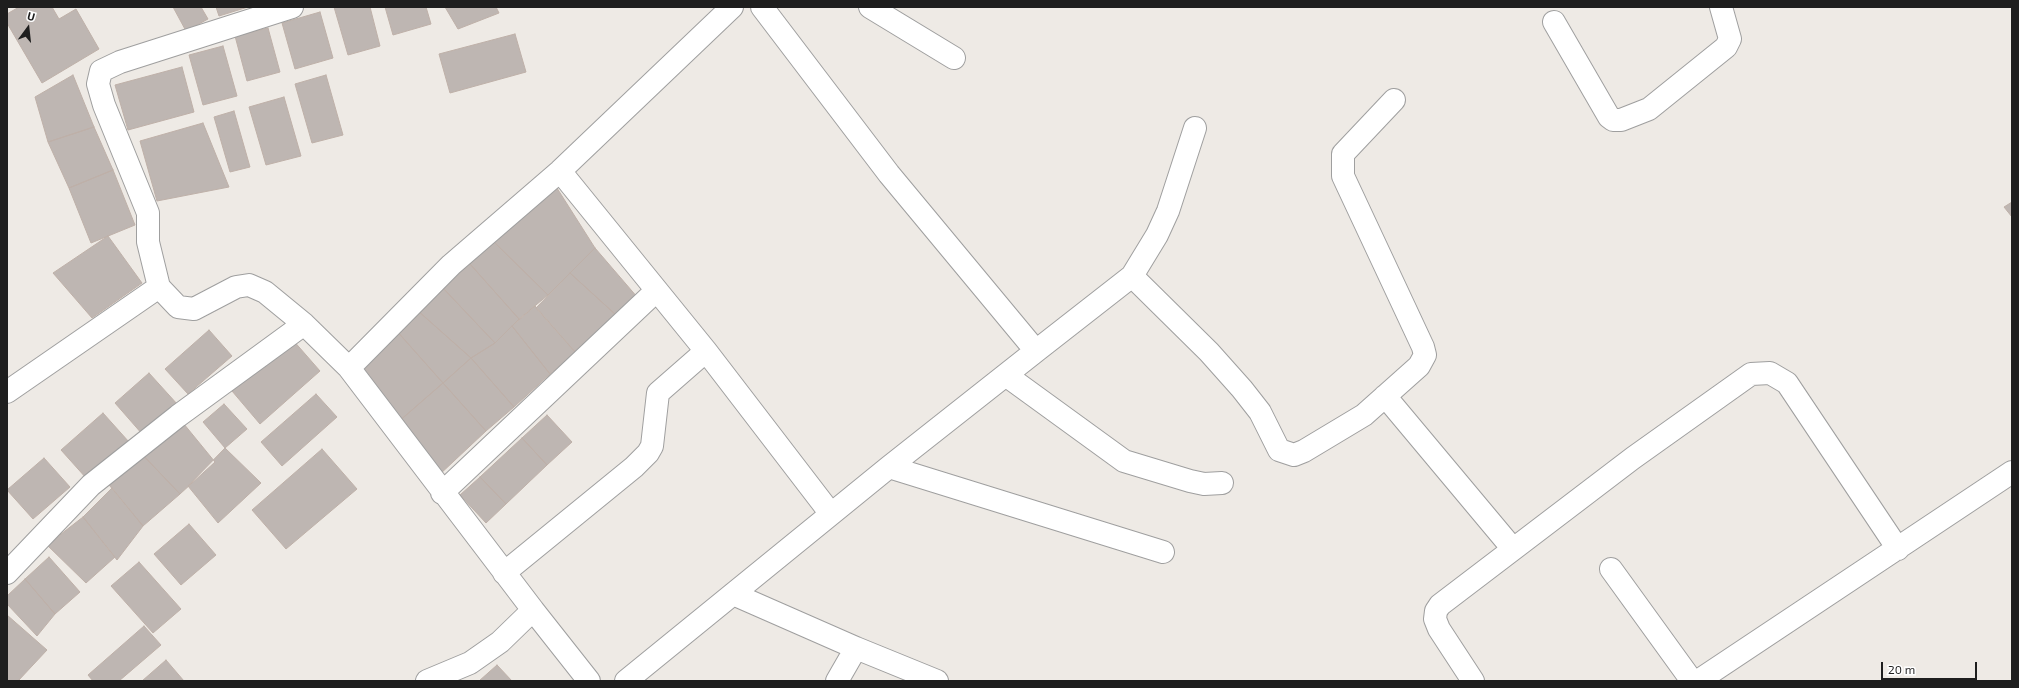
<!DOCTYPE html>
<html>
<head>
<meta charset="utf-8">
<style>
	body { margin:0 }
	#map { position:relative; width:2019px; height:688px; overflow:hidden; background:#eeeae5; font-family:"Exo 2",sans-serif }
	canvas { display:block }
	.frame { position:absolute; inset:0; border:8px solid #1e1e1e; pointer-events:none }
	.north { position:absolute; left:8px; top:8px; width:40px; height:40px; -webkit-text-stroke:3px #fff; paint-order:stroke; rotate:15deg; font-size:11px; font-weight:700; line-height:16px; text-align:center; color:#1e1e1e }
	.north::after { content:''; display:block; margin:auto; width:14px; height:18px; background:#1e1e1e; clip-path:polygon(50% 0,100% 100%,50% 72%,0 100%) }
	.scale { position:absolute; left:1881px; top:662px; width:96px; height:18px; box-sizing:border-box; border:2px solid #1e1e1e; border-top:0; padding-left:5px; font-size:12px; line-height:14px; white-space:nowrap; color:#1e1e1e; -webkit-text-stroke:3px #fff; paint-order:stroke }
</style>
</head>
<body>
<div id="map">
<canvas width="2019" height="688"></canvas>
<div class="frame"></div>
<div class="north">U</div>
<div class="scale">20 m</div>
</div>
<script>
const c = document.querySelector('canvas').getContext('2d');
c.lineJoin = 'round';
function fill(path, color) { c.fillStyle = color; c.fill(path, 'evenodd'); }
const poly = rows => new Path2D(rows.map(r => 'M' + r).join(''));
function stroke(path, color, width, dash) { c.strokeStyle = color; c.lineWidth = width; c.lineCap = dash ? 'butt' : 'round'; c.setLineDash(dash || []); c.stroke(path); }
const building = poly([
	[19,7,52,7,59,19,76,9,99,49,42,83,7,23,7,14,19,7],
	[173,7,201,7,208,19,186,31,173,7],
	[216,7,248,7,219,16,216,7],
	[334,7,370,7,380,46,348,55,334,7],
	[385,7,426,7,431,24,393,35,385,7],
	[445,7,496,7,499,13,458,29,445,7],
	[320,12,333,58,295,69,282,23,320,12],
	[268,28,280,72,247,81,235,36,268,28],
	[515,34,526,72,450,93,439,54,515,34],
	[223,46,237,96,203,105,189,55,223,46],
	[182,67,194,112,128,130,115,85,182,67],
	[73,75,94,127,48,142,35,97,73,75],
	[326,75,343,135,312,143,295,84,326,75],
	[284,97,301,156,266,165,249,107,284,97],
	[234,111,250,167,230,172,214,117,234,111],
	[203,123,229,187,157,201,140,141,203,123],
	[94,127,113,170,69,188,48,142,94,127],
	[113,170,135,225,91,243,69,188,113,170],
	[555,185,595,248,548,295,493,241,555,185],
	[2012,202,2012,217,2004,207,2012,202],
	[108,236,142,283,92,318,53,273,108,236],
	[493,241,548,295,519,319,470,264,493,241],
	[595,248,638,298,616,315,570,273,595,248],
	[470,264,519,319,495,343,442,287,470,264],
	[570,273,616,315,576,353,536,308,570,273],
	[442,287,495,343,471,358,417,310,442,287],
	[535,306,576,353,550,374,512,326,535,306],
	[417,310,471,358,443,383,395,329,417,310],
	[512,326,550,374,514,407,471,358,495,343,512,326],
	[395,329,443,383,397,423,349,368,395,329],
	[209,330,232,356,188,394,165,369,209,330],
	[292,339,320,371,260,424,232,391,292,339],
	[471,358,514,407,486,431,443,383,471,358],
	[149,373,178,405,143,435,115,403,149,373],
	[443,383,486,431,438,476,397,423,443,383],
	[316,394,337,417,282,466,261,442,316,394],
	[224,404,247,429,225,448,203,422,224,404],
	[103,413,129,442,87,479,61,450,103,413],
	[547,415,572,442,547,465,522,438,547,415],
	[179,418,215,462,180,494,138,450,179,418],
	[522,438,547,465,506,504,480,477,522,438],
	[225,448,261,483,218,523,188,486,225,448],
	[322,449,357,489,286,549,252,510,322,449],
	[138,450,180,494,143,526,105,480,138,450],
	[44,458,70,487,33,519,7,490,44,458],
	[480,477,506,504,486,523,460,495,480,477],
	[112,488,143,526,117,560,83,517,112,488],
	[83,517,115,557,86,583,47,545,83,517],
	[189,524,216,555,181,585,154,554,189,524],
	[49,557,80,592,55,614,25,579,49,557],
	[139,562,181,609,153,633,111,586,139,562],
	[25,579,55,614,37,636,7,604,7,596,25,579],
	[7,615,47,650,18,681,7,681,7,615],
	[144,626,161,645,119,681,93,681,88,675,144,626],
	[166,660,184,681,142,681,166,660],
	[497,665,512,681,479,681,497,665]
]);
const minor = poly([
	[292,7,120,62,101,71,98,84,104,105,148,213,148,242,159,287,178,307,194,309,236,287,249,285,265,292,304,324,349,368,451,265,560,171,732,7],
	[870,7,954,58],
	[1554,22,1609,117,1613,120,1621,120,1649,109,1726,47,1730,39,1721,7],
	[560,171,706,351,831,514],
	[1132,276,1157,235,1168,211,1195,128],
	[1036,351,1132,276,1209,352,1242,389,1260,412,1279,450,1294,455,1304,451,1364,415,1419,366,1425,355,1423,347,1343,176,1343,154,1394,100],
	[349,368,533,610,500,642,470,663,427,681],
	[1007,376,1124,461,1190,481,1204,484,1222,483],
	[7,392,159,287],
	[1385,396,1513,549],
	[889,467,1163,552],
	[442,493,656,291],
	[1611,569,1692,681],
	[7,573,91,485,178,416,304,324],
	[504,573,634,467,648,453,652,446,658,393,706,351],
	[733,594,856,648,937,681],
	[533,610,589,681],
	[626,681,889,467,1036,351,889,174,762,7],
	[837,681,856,648],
	[1473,681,1439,629,1435,619,1436,611,1440,605,1633,458,1751,374,1770,373,1787,383,1898,549],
	[1698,681,2012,472]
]);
fill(building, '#beb6b2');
stroke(building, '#beb0a8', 1);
stroke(minor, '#9f9f9f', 24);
stroke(minor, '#fff', 22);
</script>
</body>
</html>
